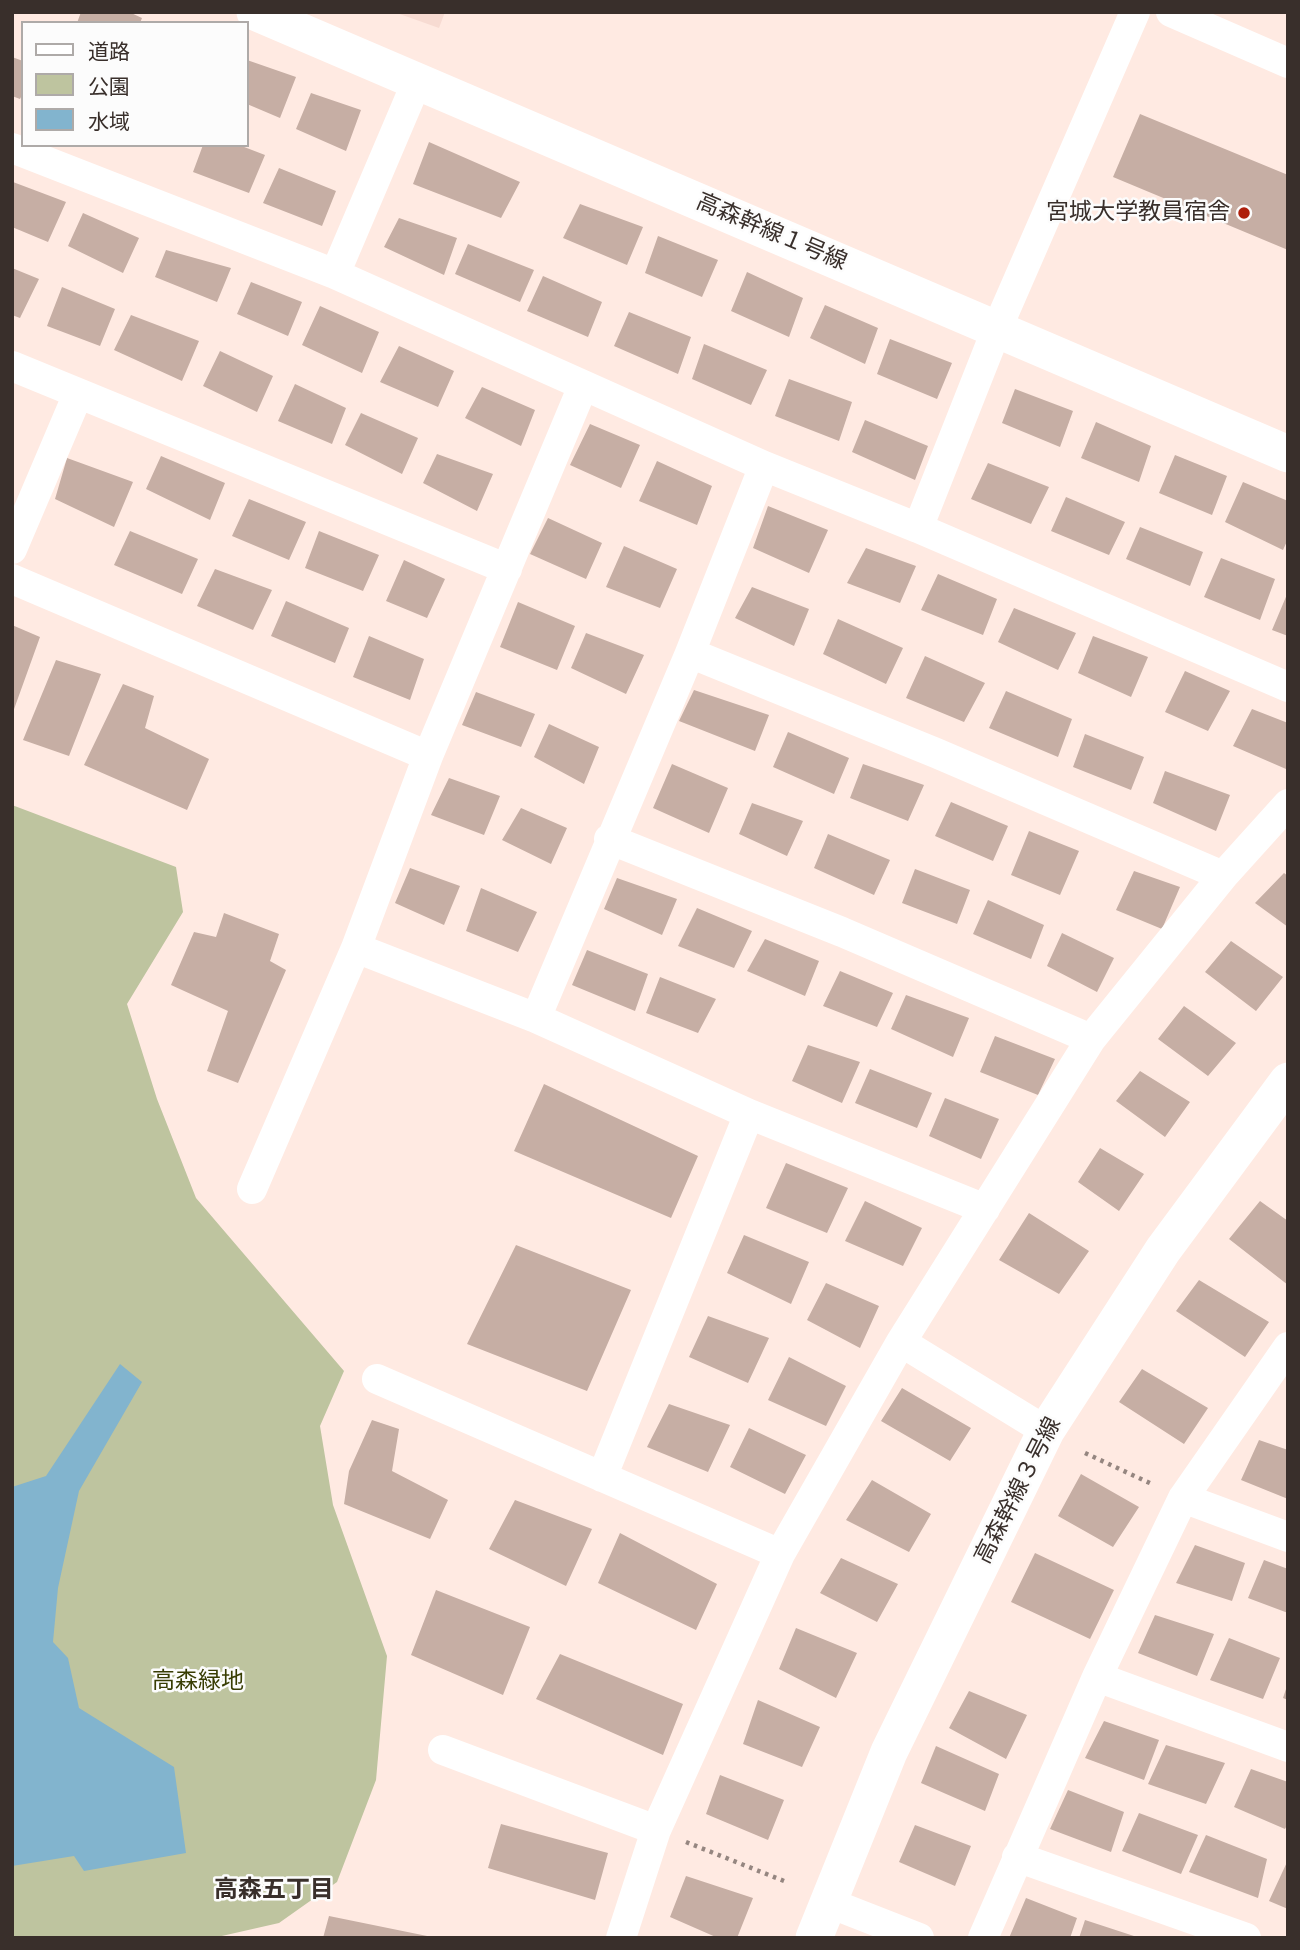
<!DOCTYPE html>
<html>
<head>
<meta charset="utf-8">
<style>
	body { margin:0 }
	#map { position:relative; width:1300px; height:1950px; overflow:hidden; background:#ffeae2; font-family:Roboto,"Noto Sans JP",sans-serif }
	canvas { display:block }
	.frame { position:absolute; inset:0; border:14px solid #392f2b; pointer-events:none }
	.legend { position:absolute; left:21px; top:21px; width:228px; height:126px; box-sizing:border-box; background:#fcfcfc; border:2px solid #aeaaa8; margin:0; padding:9px 12px; list-style:none; font-size:21px; color:#392f2b }
	.legend li { display:flex; align-items:center; gap:14px; height:35px }
	.legend b { width:35px; border:2px solid #aeaaa8 }
</style>
</head>
<body>
<div id="map">
<canvas width="1300" height="1950"></canvas>
<div class="frame"></div>
<ul class="legend">
<li><b style="height:9px;background:#fff"></b>道路</li>
<li><b style="height:19px;background:#bec49f"></b>公園</li>
<li><b style="height:19px;background:#82b4ce"></b>水域</li>
</ul>
</div>
<script>
const c = document.querySelector('canvas').getContext('2d');
c.lineJoin = 'round';
function fill(path, color) { c.fillStyle = color; c.fill(path, 'evenodd'); }
const poly = rows => new Path2D(rows.map(r => 'M' + r).join(''));
function stroke(path, color, width, dash) { c.strokeStyle = color; c.lineWidth = width; c.lineCap = dash ? 'butt' : 'round'; c.setLineDash(dash || []); c.stroke(path); }
function drawText(font, color, halo, rows, align = 'center') {
  c.font = font + ' Roboto,"Noto Sans JP",sans-serif'; c.lineWidth = 5; c.setLineDash([]); c.textBaseline = 'middle'; c.strokeStyle = halo; c.fillStyle = color; for (const [text, x, y, turn = 0] of rows) {
    c.save(); c.translate(x, y); c.rotate((+turn || 0) * Math.PI / 180); c.textAlign = isNaN(turn) ? turn : align; if (halo) c.strokeText(text, 0, 0); c.fillText(text, 0, 0); c.restore();
  }
}
const built = poly([
	[394,12,445,12,439,28]
]);
const green = poly([
	[12,805,176,867,183,912,127,1004,157,1099,196,1198,344,1371,320,1426,333,1505,387,1656,376,1780,337,1882,279,1923,213,1938,12,1938]
]);
const water = poly([
	[120,1364,142,1382,79,1491,58,1588,53,1642,68,1658,79,1708,174,1767,186,1853,84,1871,74,1856,12,1866,12,1487,46,1476]
]);
const building = poly([
	[81,12,129,12,142,18,140,23,77,23],
	[12,57,23,61,23,93,20,99,12,96],
	[247,60,296,77,280,118,247,104],
	[311,93,361,110,346,151,296,129],
	[1140,114,1288,175,1288,250,1113,177],
	[429,142,520,182,501,218,413,184],
	[203,145,239,145,265,155,249,193,193,172],
	[279,168,336,191,322,226,263,203],
	[13,182,66,202,48,242,12,227],
	[580,204,643,227,627,265,563,238],
	[83,213,139,238,123,273,68,246],
	[399,218,457,238,444,275,384,247],
	[658,236,718,260,702,297,645,273],
	[468,244,534,270,520,302,455,274],
	[166,250,231,268,217,302,155,277],
	[12,268,39,279,20,318,12,315],
	[747,272,803,298,789,337,731,311],
	[543,276,602,302,588,337,527,311],
	[251,282,302,302,288,336,237,314],
	[62,287,115,309,100,346,47,326],
	[825,305,878,328,865,364,810,338],
	[320,306,379,332,362,373,302,345],
	[629,312,691,337,678,374,614,346],
	[131,315,199,341,182,381,114,350],
	[890,339,952,363,937,399,877,374],
	[704,344,767,370,751,405,692,379],
	[399,346,454,371,438,407,380,382],
	[220,351,273,376,257,412,203,386],
	[789,379,852,402,839,441,775,416],
	[295,384,346,408,332,444,278,421],
	[482,387,535,410,521,446,465,418],
	[1015,389,1073,411,1060,447,1002,423],
	[361,413,418,438,402,474,345,445],
	[865,420,928,446,915,480,852,452],
	[1096,422,1151,446,1139,482,1081,458],
	[590,424,640,445,621,488,570,465],
	[437,454,493,474,477,511,423,483],
	[1175,455,1227,476,1212,515,1159,493],
	[161,456,225,483,210,520,146,489],
	[67,458,133,482,114,527,55,499],
	[657,461,712,486,697,525,639,501],
	[988,463,1049,487,1031,524,971,499],
	[1243,482,1288,501,1288,539,1283,550,1225,522],
	[1066,497,1125,522,1109,555,1051,531],
	[249,499,306,522,289,560,232,536],
	[768,506,828,530,809,573,753,548],
	[548,518,602,543,586,579,530,554],
	[1140,527,1203,552,1190,586,1126,559],
	[130,531,198,559,182,594,114,565],
	[319,531,379,555,363,591,305,568],
	[624,546,677,569,660,608,606,587],
	[866,548,916,566,900,603,847,583],
	[1221,558,1275,579,1260,620,1204,597],
	[404,560,445,579,427,618,386,601],
	[215,569,272,590,253,630,197,606],
	[938,574,997,599,983,635,921,610],
	[752,587,809,609,794,646,735,618],
	[1288,592,1288,636,1272,630],
	[286,601,349,628,335,663,271,636],
	[518,602,575,626,557,670,500,647],
	[1014,608,1076,633,1058,670,998,642],
	[838,619,903,648,886,684,823,654],
	[12,625,40,637,13,712,12,712],
	[586,633,644,655,626,694,571,668],
	[369,636,424,659,410,700,353,677],
	[1093,636,1148,657,1131,697,1078,673],
	[925,656,985,683,964,722,906,698],
	[56,660,101,674,69,756,23,740],
	[1185,671,1230,691,1208,731,1165,712],
	[123,684,154,696,145,728,209,759,187,810,84,765],
	[694,690,769,715,755,751,679,721],
	[1006,691,1072,719,1058,757,989,728],
	[476,692,535,714,521,747,462,725],
	[1252,709,1288,723,1286,769,1233,746],
	[549,724,599,747,584,784,534,757],
	[788,732,849,758,834,794,773,767],
	[1085,734,1144,757,1131,790,1073,767],
	[672,764,728,788,709,833,653,808],
	[863,764,924,785,908,821,850,798],
	[1165,771,1230,795,1216,831,1153,803],
	[449,778,500,796,484,835,431,815],
	[951,802,1008,826,993,861,935,836],
	[752,803,803,821,787,856,739,834],
	[521,808,567,828,551,864,502,840],
	[1029,831,1079,851,1060,895,1011,875],
	[828,834,890,860,874,895,814,868],
	[410,868,460,886,444,925,395,903],
	[915,869,970,890,957,924,902,903],
	[1134,871,1180,887,1162,929,1116,910],
	[1284,873,1288,876,1288,927,1255,903],
	[617,878,677,899,662,935,604,909],
	[481,888,537,912,518,952,466,931],
	[988,900,1044,925,1031,959,973,934],
	[697,908,752,931,734,968,678,946],
	[224,913,279,934,270,961,286,970,238,1083,207,1071,228,1011,171,985,194,932,216,937],
	[1062,933,1114,958,1097,992,1047,966],
	[765,939,819,961,805,996,747,971],
	[1231,941,1283,977,1256,1011,1205,972],
	[587,950,648,974,635,1011,572,985],
	[840,971,893,993,877,1027,823,1006],
	[660,977,716,999,698,1033,646,1013],
	[906,995,969,1018,953,1057,891,1029],
	[1184,1006,1236,1043,1208,1076,1158,1039],
	[995,1036,1055,1059,1038,1095,980,1072],
	[808,1045,860,1062,842,1103,792,1081],
	[870,1069,932,1093,917,1128,855,1103],
	[1140,1071,1190,1102,1165,1137,1116,1101],
	[544,1084,698,1156,671,1218,514,1151],
	[945,1098,999,1119,981,1159,929,1136],
	[1100,1148,1144,1174,1119,1211,1078,1182],
	[786,1163,848,1188,827,1233,766,1208],
	[865,1201,922,1228,903,1266,845,1241],
	[1260,1201,1288,1221,1288,1285,1229,1239],
	[1029,1213,1089,1251,1059,1294,999,1260],
	[744,1235,809,1262,791,1304,727,1273],
	[516,1245,631,1290,587,1391,467,1344],
	[1199,1280,1269,1322,1245,1357,1176,1311],
	[826,1283,879,1306,860,1348,807,1320],
	[708,1316,769,1338,748,1383,689,1357],
	[789,1357,846,1386,826,1426,768,1400],
	[1142,1369,1208,1408,1184,1444,1119,1402],
	[902,1388,971,1428,950,1461,881,1421],
	[669,1404,730,1425,708,1472,647,1447],
	[372,1420,399,1429,392,1471,448,1500,430,1539,344,1504,349,1471],
	[749,1428,806,1455,785,1494,730,1467],
	[1259,1440,1288,1450,1288,1499,1241,1480],
	[1081,1474,1139,1507,1113,1547,1058,1516],
	[872,1480,931,1514,909,1552,846,1520],
	[515,1500,592,1529,566,1586,489,1549],
	[620,1533,717,1584,696,1630,598,1583],
	[1195,1545,1245,1563,1232,1601,1176,1583],
	[1035,1553,1114,1590,1090,1639,1011,1602],
	[841,1558,898,1584,877,1622,820,1593],
	[1264,1560,1288,1569,1288,1613,1248,1598],
	[436,1590,530,1627,503,1695,411,1655],
	[1155,1615,1214,1634,1197,1676,1138,1653],
	[796,1628,857,1653,836,1698,779,1669],
	[1229,1638,1280,1658,1263,1699,1210,1680],
	[560,1654,683,1704,663,1755,536,1699],
	[1288,1683,1288,1700,1283,1698],
	[969,1691,1027,1715,1006,1759,949,1728],
	[758,1700,820,1727,802,1767,743,1744],
	[1104,1721,1159,1740,1144,1780,1085,1758],
	[1166,1745,1225,1763,1206,1804,1148,1784],
	[936,1746,999,1774,985,1811,921,1783],
	[1251,1769,1288,1782,1288,1823,1285,1829,1234,1807],
	[720,1775,784,1800,768,1840,706,1814],
	[1068,1790,1124,1812,1111,1852,1050,1829],
	[1139,1813,1198,1835,1181,1874,1122,1851],
	[501,1824,608,1853,595,1900,488,1868],
	[915,1825,971,1846,955,1886,899,1862],
	[1206,1835,1267,1859,1258,1898,1189,1872],
	[1288,1860,1288,1909,1269,1901],
	[686,1876,753,1898,737,1938,718,1938,670,1917],
	[1026,1898,1077,1918,1070,1938,1009,1938],
	[329,1916,432,1937,432,1938,323,1938],
	[1085,1920,1137,1937,1137,1938,1079,1938]
]);
const path = poly([
	[1085,1453,1154,1485],
	[686,1842,784,1881]
]);
const minor = poly([
	[1171,12,1288,63],
	[12,148,335,274,764,466,918,528,1288,687],
	[335,274,418,79],
	[12,366,507,569],
	[918,528,996,331,1135,12],
	[12,549,78,394],
	[12,579,428,756],
	[690,653,936,753,1223,876],
	[609,839,842,932,1091,1039],
	[356,948,536,1018,749,1114,985,1209],
	[536,1018,690,653,764,466],
	[252,1189,356,948,428,756,583,386],
	[901,1342,1046,1431],
	[377,1379,780,1554],
	[602,1477,749,1114],
	[1183,1498,1288,1537],
	[1097,1677,1288,1747],
	[443,1750,656,1830],
	[1017,1857,1246,1938],
	[827,1902,919,1938],
	[621,1938,656,1830,780,1554,901,1342,1091,1039,1223,876,1288,804],
	[983,1938,1097,1677,1183,1498,1288,1347]
]);
const tertiary = poly([
	[255,12,1288,454],
	[814,1938,889,1752,1046,1431,1163,1250,1288,1081]
]);
const markers = [
	[1244,213,7,"#ae1f0c"]
];
const poiNames = [
	["宮城大学教員宿舎",1230,213]
];
const streetNames = [
	["高森幹線１号線",771,233,23],
	["高森幹線３号線",1019,1491,-63]
];
const parkNames = [
	["高森緑地",198,1682]
];
const neighbourhoodNames = [
	["高森五丁目",274,1891]
];
fill(built, '#f7dbd2');
fill(green, '#bec49f');
fill(water, '#82b4ce');
fill(building, '#c6aea4');
stroke(path, '#958680', 4.5, [3.5, 5]);
stroke(minor, '#fff', 30);
stroke(tertiary, '#fff', 37);
for (const [x, y, r, color] of markers) { const dot = new Path2D(); dot.arc(x, y, r, 0, 2 * Math.PI); c.fillStyle = color; c.fill(dot); stroke(dot, '#fcfcfc', 2.5); }
drawText('23px', '#392f2b', '#fcfcfc', poiNames, 'right');
drawText('23px', '#392f2b', '#fcfcfc', streetNames);
drawText('23px', '#383d03', '#fcfcfc', parkNames);
drawText('bold 24px', '#392f2b', '#fcfcfc', neighbourhoodNames);
</script>
</body>
</html>
